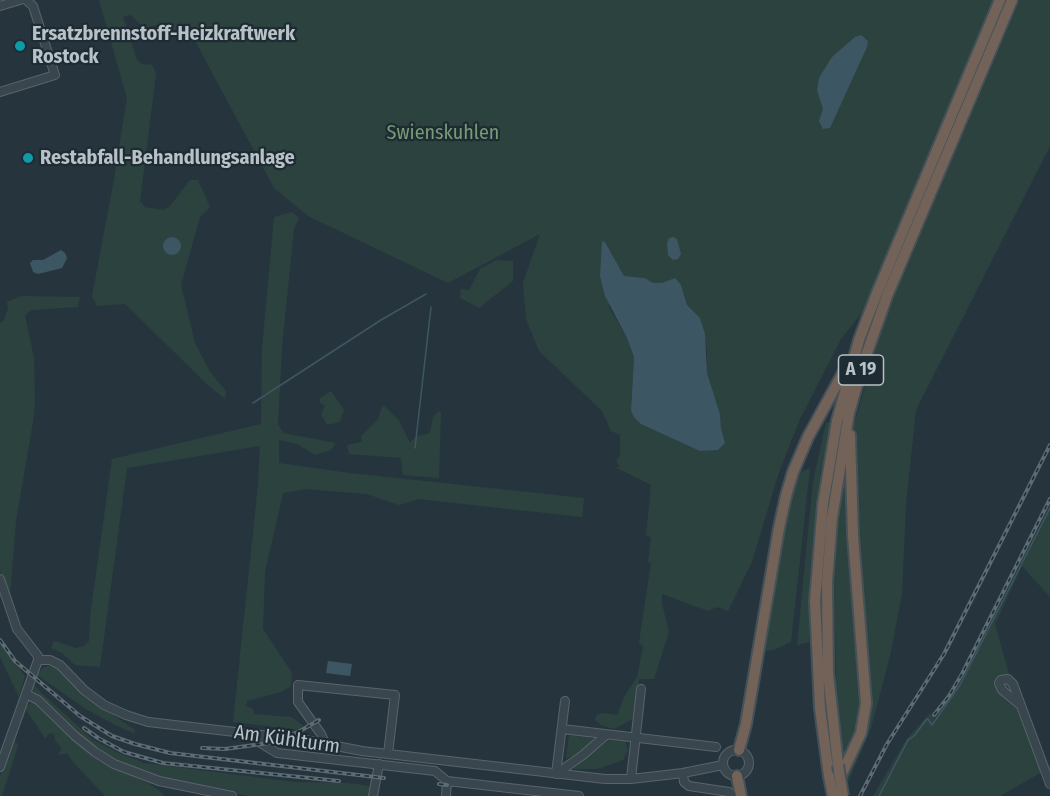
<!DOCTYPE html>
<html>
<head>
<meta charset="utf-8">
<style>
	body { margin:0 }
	canvas { display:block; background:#26353d }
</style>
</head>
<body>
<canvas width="1050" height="796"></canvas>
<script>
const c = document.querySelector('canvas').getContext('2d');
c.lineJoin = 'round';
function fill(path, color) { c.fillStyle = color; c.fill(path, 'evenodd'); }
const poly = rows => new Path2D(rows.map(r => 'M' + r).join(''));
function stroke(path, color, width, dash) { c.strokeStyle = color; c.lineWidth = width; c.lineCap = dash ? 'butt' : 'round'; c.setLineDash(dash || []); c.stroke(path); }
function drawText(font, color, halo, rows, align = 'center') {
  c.font = font + ' "Fira Sans Condensed",sans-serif'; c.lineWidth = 4.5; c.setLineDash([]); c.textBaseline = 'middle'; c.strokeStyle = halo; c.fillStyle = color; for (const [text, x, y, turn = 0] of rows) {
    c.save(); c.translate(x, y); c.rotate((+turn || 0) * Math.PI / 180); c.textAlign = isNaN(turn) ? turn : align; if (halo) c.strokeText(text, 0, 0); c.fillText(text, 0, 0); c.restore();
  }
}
const green = poly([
	[99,0,994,0,864,310,841,339,800,419,778,475,752,562,728,611,717,607,708,611,662,594,662,604,669,632,654,679,639,679,635,718,614,729,601,725,595,720,597,715,603,713,617,715,624,697,637,677,643,646,639,643,651,563,648,562,651,537,646,536,651,485,615,467,620,467,616,461,620,456,620,435,611,431,602,411,539,351,526,319,523,283,540,234,448,283,308,216,274,188,193,37,160,24,145,28,130,15,123,17,137,60,142,64,152,65,156,73,140,201,145,207,163,210,170,206,190,180,198,180,210,207,200,217,181,285,195,343,210,372,226,391,225,399,209,386,125,304,97,306,92,296,113,185,127,98],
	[605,242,624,276,645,278,653,283,681,285,687,305,700,318,707,350,707,373,720,414,721,428,725,443,631,411,634,357,627,338,609,307],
	[1020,0,1050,0,1050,146,916,410,906,504,902,594,890,656,871,728,848,782,838,722,836,687,834,581,838,521,853,428,883,323],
	[292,212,299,218,294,229,282,346,278,424,283,433,336,443,331,450,315,455,297,444,279,440,279,463,350,473,584,498,582,517,418,499,399,505,367,494,306,489,283,493,265,572,263,629,292,673,291,686,281,692,247,701,246,706,253,709,254,714,291,717,303,725,300,730,233,722,258,485,260,446,127,468,100,667,75,665,62,653,51,648,54,641,76,648,84,646,89,641,90,617,112,459,261,424,262,348,274,217],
	[497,260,513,261,513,281,479,308,460,298,461,289,469,290,480,269],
	[21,296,80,297,78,307,31,310,25,315,34,358,35,402,33,422,16,521,10,595,0,571,0,323,4,320,8,308,7,302],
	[331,391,344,410,340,422,327,425,321,414,325,406,320,403,320,398],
	[383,405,398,419,410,443,415,437,430,433,433,417,439,411,441,412,439,478,403,475,401,458,349,454,347,445,362,442,361,436,378,419],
	[826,422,831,423,821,470,814,530,809,586,809,642,797,645,813,482],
	[810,468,791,642,774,650,762,651,783,534,797,474],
	[1050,505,1050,597,1022,566,995,624,1020,714,1042,772,1000,796,873,796,906,740,930,713,934,719,958,686,995,612,1003,602,1020,565,1022,565,1020,563],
	[0,643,25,676,19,697,0,657],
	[48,666,58,668,83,695,135,730,134,733,115,725,86,709,37,675,43,668],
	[33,685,93,740,121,754,144,763,295,782,348,783,371,786,369,796,248,796,166,781,113,760,91,746,34,694],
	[32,702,35,703,51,720,107,763,149,784,160,791,164,796,105,796,73,762,67,753,59,755,58,754,62,749,55,740,54,734,50,733,45,738,25,708],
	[569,735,597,739,583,753,566,758],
	[609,740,625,741,628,750,623,760,597,769,574,769,574,766],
	[12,741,18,744,17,749,2,796,0,796,0,776]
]);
const water = poly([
	[861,35,868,41,867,47,830,128,823,129,819,121,823,109,817,90,819,78,832,57,855,37],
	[673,237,677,239,681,254,678,259,673,260,668,255,667,243,669,238],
	'163 246a9 9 0 1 1 18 0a9 9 0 1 1-18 0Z',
	[602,241,605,242,624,276,645,278,653,283,662,283,675,278,681,285,687,305,700,318,705,334,707,373,720,414,721,428,725,443,718,450,700,451,641,424,634,417,631,411,634,357,627,338,605,296,600,276],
	[61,250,65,253,67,258,62,268,38,274,33,272,30,263,33,260,43,260],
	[328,661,352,664,350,676,326,673]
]);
const stream = poly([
	[253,403,381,320,426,294],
	[415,448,431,307],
	[879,796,908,740,915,735,926,720,928,719,932,725,960,685,1050,508]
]);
const minor = poly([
	[0,6,20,0],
	[0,92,55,75,33,6,26,0],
	[0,579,17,629,38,656,38,660,0,767],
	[38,660,50,660,60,665,84,690,104,705,126,715,148,722,305,740,362,751,605,779,631,779,683,773,723,765],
	[26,694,38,700,75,736,95,752,114,764,159,781,232,796],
	[1019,704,1002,690,999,683,1001,680,1008,679,1013,684,1050,784],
	[562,729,716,747],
	[259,735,259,742,277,753,435,771,447,781,579,796],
	[325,743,321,734,298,702,298,685,395,695,388,754],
	'723 763a13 13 0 1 1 26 0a13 13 0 1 1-26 0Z',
	[683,773,684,782,689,786,729,792,733,796],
	[556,774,565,701],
	[556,774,583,755,606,735],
	[631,779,641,689],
	[373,796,379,764],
	[446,796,447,781]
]);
const highway = poly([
	[739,750,746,724,779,528,786,496,793,472,808,437,849,362],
	[838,765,828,673,827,582,832,518,849,413,862,367,887,296,1012,0],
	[737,776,741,796],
	[829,776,820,708,815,601,823,504,837,421,859,340,877,293,1000,0],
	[838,782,861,733,866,703,853,536,850,435]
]);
const rail = poly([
	[0,640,15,661,80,716,112,736,135,744,170,753,384,778],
	[934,715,949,696,962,674,1050,499],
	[84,728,98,738,124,752,163,763,339,781],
	[202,748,225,749,269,743,300,731,319,720],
	[439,784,447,785],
	[860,796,887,744,944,654,1050,445]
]);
const highwayBridge = poly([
	[838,765,843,796],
	[829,776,833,796]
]);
const markers = [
	[20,46,6,"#0f9aa8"],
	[28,158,6,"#0f9aa8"]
];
const shields = [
	[861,370,45]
];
const shieldNames = [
	["A 19",861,370]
];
const poiNames = [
	["Ersatzbrennstoff-Heizkraftwerk",32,34],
	["Rostock",32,57],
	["Restabfall-Behandlungsanlage",40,158]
];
const parkNames = [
	["Swienskuhlen",443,133]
];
const streetNames = [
	["Am Kühlturm",287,740,8]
];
fill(green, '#2b423e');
fill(water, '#3d5664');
stroke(stream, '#3d5664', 1.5);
stroke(minor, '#58646b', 10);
stroke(highway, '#455158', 14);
stroke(minor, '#3a464d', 8);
stroke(highway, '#726258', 10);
stroke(rail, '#5c6b74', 4);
stroke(rail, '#1f2b32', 1.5, [4.5]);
stroke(highwayBridge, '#455158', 14, []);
stroke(highwayBridge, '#726258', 10);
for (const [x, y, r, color] of markers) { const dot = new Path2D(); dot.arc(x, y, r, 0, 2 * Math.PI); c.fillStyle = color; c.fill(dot); stroke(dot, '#1f2b32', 2); }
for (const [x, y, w] of shields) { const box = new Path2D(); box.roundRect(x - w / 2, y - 15, w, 30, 4.5); c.fillStyle = '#1f2b32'; c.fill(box); stroke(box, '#b6c1c8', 1.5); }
drawText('bold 18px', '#b6c1c8', null, shieldNames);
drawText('bold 20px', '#b6c1c8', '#1f2b32', poiNames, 'left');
drawText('20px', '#769c76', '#1f2b32', parkNames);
drawText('20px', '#b6c1c8', '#1f2b32', streetNames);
</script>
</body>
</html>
